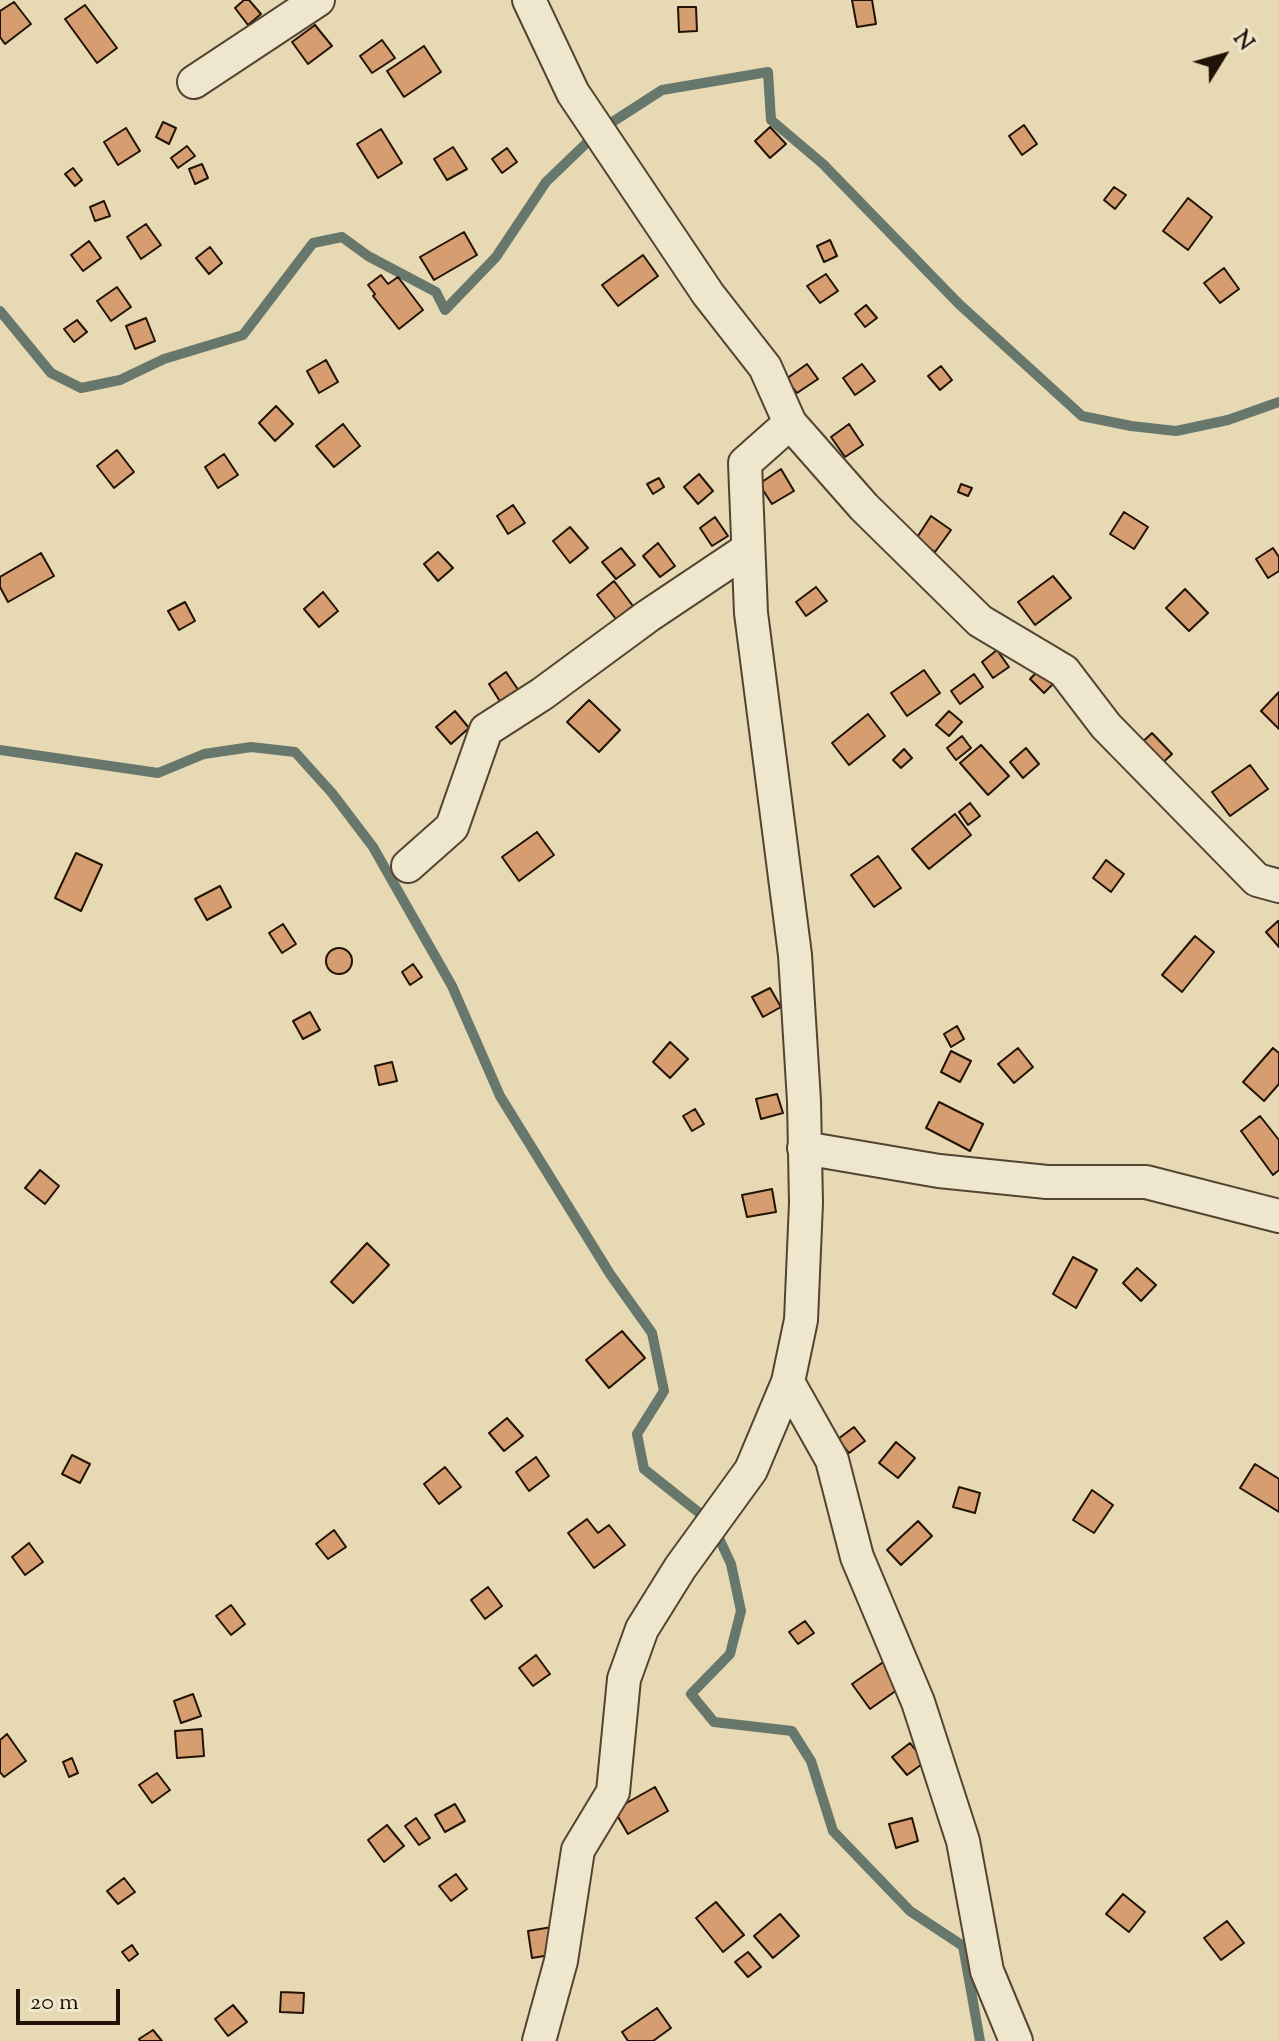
<!DOCTYPE html>
<html>
<head>
<meta charset="utf-8">
<style>
	body { margin:0 }
	#map { position:relative; width:1279px; height:2041px; overflow:hidden; background:#e6d9b3; font-family:"Sorts Mill Goudy",serif }
	canvas { display:block }
	.north { position:absolute; left:1183px; top:16px; width:80px; height:80px; -webkit-text-stroke:6px #efe6ce; paint-order:stroke; rotate:53deg; font-size:22px; font-weight:700; line-height:32px; text-align:center; color:#211306 }
	.north::after { content:''; display:block; margin:auto; width:28px; height:36px; background:#211306; clip-path:polygon(50% 0,100% 100%,50% 72%,0 100%) }
	.scale { position:absolute; left:16px; top:1989px; width:104px; height:36px; box-sizing:border-box; border:4px solid #211306; border-top:0; padding-left:10px; font-size:24px; line-height:28px; white-space:nowrap; color:#211306; -webkit-text-stroke:6px #efe6ce; paint-order:stroke }
</style>
</head>
<body>
<div id="map">
<canvas width="1279" height="2041"></canvas>
<div class="north">N</div>
<div class="scale">20 m</div>
</div>
<script>
const c = document.querySelector('canvas').getContext('2d');
c.lineJoin = 'round';
const poly = rows => new Path2D(rows.map(r => 'M' + r).join(''));
function stroke(path, color, width, dash) { c.strokeStyle = color; c.lineWidth = width; c.lineCap = dash ? 'butt' : 'round'; c.setLineDash(dash || []); c.stroke(path); }
function fill(path, color) { c.fillStyle = color; c.fill(path, 'evenodd'); }
const stream = poly([
	[0,311,51,373,81,388,120,380,164,359,243,335,313,243,342,237,368,256,436,292,445,310,496,257,546,182,600,130,662,90,768,72,771,120,823,164,959,304,1082,416,1131,426,1176,431,1228,420,1279,402],
	[0,750,158,773,204,754,251,747,295,752,332,793,373,847,452,986,500,1096,610,1274,652,1333,664,1391,637,1434,644,1469,712,1523,731,1564,741,1611,730,1654,691,1694,714,1722,792,1731,811,1761,833,1831,910,1911,963,1946,980,2041]
]);
const building = poly([
	[244,0,249,0,261,14,248,25,235,8,244,0],
	[852,0,872,0,876,24,857,27,852,0],
	[14,2,31,24,5,44,0,37,0,11,14,2],
	[85,5,117,48,97,63,65,19,85,5],
	[678,7,696,7,697,31,679,32,678,7],
	[315,25,332,46,308,64,292,42,315,25],
	[382,40,395,58,372,73,360,56,382,40],
	[424,46,441,72,404,97,387,71,424,46],
	[163,122,176,128,169,144,156,137,163,122],
	[1024,125,1037,144,1022,155,1009,136,1024,125],
	[770,127,786,144,770,158,755,141,770,127],
	[126,128,140,151,118,165,104,142,126,128],
	[381,129,402,163,378,178,357,144,381,129],
	[187,146,195,156,178,168,171,158,187,146],
	[453,147,467,169,447,180,434,159,453,147],
	[507,148,517,162,502,173,492,159,507,148],
	[202,164,208,178,195,184,189,169,202,164],
	[73,168,82,180,75,186,65,174,73,168],
	[1114,187,1126,195,1115,209,1104,200,1114,187],
	[1188,198,1212,217,1188,250,1163,231,1188,198],
	[104,201,110,216,95,221,90,207,104,201],
	[146,224,161,245,141,259,127,237,146,224],
	[464,232,477,255,434,280,420,257,464,232],
	[830,240,837,256,824,262,817,246,830,240],
	[89,241,101,258,83,271,71,255,89,241],
	[210,247,222,263,209,274,196,258,210,247],
	[643,255,658,276,618,306,602,285,643,255],
	[1224,268,1239,289,1220,303,1204,283,1224,268],
	[826,274,838,291,820,303,807,286,826,274],
	[381,275,388,284,398,277,423,310,399,329,373,296,375,294,368,285,381,275],
	[117,287,131,307,111,321,97,301,117,287],
	[866,305,877,318,865,327,855,314,866,305],
	[146,318,155,341,135,349,126,326,146,318],
	[77,320,87,332,74,342,64,329,77,320],
	[326,360,338,382,319,393,307,371,326,360],
	[807,364,818,379,797,393,786,379,807,364],
	[862,364,875,381,855,395,843,378,862,364],
	[941,366,952,380,940,390,928,376,941,366],
	[276,406,293,424,275,441,259,423,276,406],
	[343,424,360,446,334,467,316,446,343,424],
	[849,424,863,445,845,457,831,437,849,424],
	[117,450,134,472,114,488,97,466,117,450],
	[224,454,238,475,218,488,205,467,224,454],
	[781,469,794,491,772,504,759,484,781,469],
	[699,474,713,491,698,504,684,487,699,474],
	[659,478,664,487,653,494,647,484,659,478],
	[961,484,972,488,968,496,958,492,961,484],
	[513,505,525,523,508,534,497,516,513,505],
	[1124,512,1148,527,1134,549,1110,534,1124,512],
	[931,516,951,530,935,552,916,539,931,516],
	[715,517,728,536,712,546,700,528,715,517],
	[570,527,588,548,570,563,553,541,570,527],
	[658,543,675,566,660,577,643,556,658,543],
	[621,548,635,565,616,579,602,562,621,548],
	[1273,548,1279,557,1279,571,1268,578,1256,559,1273,548],
	[438,552,453,568,438,581,424,564,438,552],
	[41,553,54,576,8,602,0,587,0,577,41,553],
	[1053,576,1071,598,1035,625,1018,602,1053,576],
	[614,581,633,606,616,619,597,595,614,581],
	[816,587,827,601,806,616,796,602,816,587],
	[1185,589,1208,613,1189,631,1166,608,1185,589],
	[323,592,338,611,319,627,304,609,323,592],
	[185,602,195,621,179,630,168,611,185,602],
	[997,650,1009,667,993,678,982,662,997,650],
	[1042,667,1056,681,1044,693,1030,679,1042,667],
	[924,670,940,693,907,716,891,693,924,670],
	[506,672,519,691,501,703,489,684,506,672],
	[974,674,983,687,960,704,951,691,974,674],
	[1279,692,1279,729,1261,711,1279,692],
	[589,700,620,730,599,752,567,722,589,700],
	[455,711,469,728,451,744,436,727,455,711],
	[949,711,962,722,949,736,936,725,949,711],
	[868,714,885,736,849,765,832,743,868,714],
	[1152,733,1172,754,1156,769,1136,748,1152,733],
	[962,736,971,748,956,760,947,748,962,736],
	[981,745,1009,776,988,795,960,763,981,745],
	[1026,748,1039,764,1023,778,1010,762,1026,748],
	[904,749,912,758,901,768,893,760,904,749],
	[1250,765,1268,789,1230,816,1212,792,1250,765],
	[970,803,980,816,968,825,959,812,970,803],
	[955,814,971,835,929,869,912,849,955,814],
	[537,832,554,855,519,881,502,857,537,832],
	[76,853,102,865,81,911,55,898,76,853],
	[878,856,901,888,874,907,851,875,878,856],
	[1106,860,1124,874,1111,892,1093,878,1106,860],
	[220,886,231,907,207,920,195,899,220,886],
	[1278,921,1279,921,1279,947,1266,932,1278,921],
	[283,924,296,944,282,953,269,933,283,924],
	[1195,936,1214,952,1182,992,1162,975,1195,936],
	'326 961a13 13 0 1 1 26 0a13 13 0 1 1-26 0Z',
	[413,964,422,977,410,985,402,972,413,964],
	[770,988,781,1007,763,1017,752,997,770,988],
	[310,1012,320,1030,303,1039,293,1021,310,1012],
	[957,1026,964,1039,951,1047,944,1034,957,1026],
	[670,1042,688,1059,670,1078,653,1062,670,1042],
	[1018,1048,1033,1067,1014,1083,998,1064,1018,1048],
	[1273,1048,1279,1053,1279,1084,1264,1101,1243,1082,1273,1048],
	[951,1051,971,1061,960,1082,941,1072,951,1051],
	[392,1062,397,1081,379,1085,375,1066,392,1062],
	[777,1094,783,1113,761,1119,756,1099,777,1094],
	[939,1102,983,1124,970,1151,926,1128,939,1102],
	[695,1109,704,1124,692,1131,683,1116,695,1109],
	[1260,1116,1279,1140,1279,1170,1273,1175,1241,1131,1260,1116],
	[40,1170,59,1186,45,1204,25,1188,40,1170],
	[772,1189,776,1212,747,1217,742,1195,772,1189],
	[367,1243,389,1265,353,1303,331,1282,367,1243],
	[1073,1257,1097,1270,1076,1308,1053,1294,1073,1257],
	[1137,1268,1156,1285,1141,1301,1123,1283,1137,1268],
	[622,1331,645,1358,609,1388,586,1360,622,1331],
	[507,1418,523,1436,504,1451,489,1433,507,1418],
	[854,1427,865,1441,849,1453,838,1439,854,1427],
	[896,1442,915,1458,898,1478,879,1463,896,1442],
	[72,1455,90,1464,80,1483,62,1474,72,1455],
	[536,1457,549,1476,529,1491,516,1472,536,1457],
	[1255,1464,1279,1479,1279,1512,1240,1488,1255,1464],
	[445,1467,461,1487,439,1504,424,1484,445,1467],
	[959,1487,980,1493,975,1513,953,1507,959,1487],
	[1092,1490,1113,1505,1094,1533,1073,1520,1092,1490],
	[587,1519,598,1533,609,1525,625,1545,594,1568,568,1533,587,1519],
	[918,1521,932,1536,901,1565,887,1550,918,1521],
	[334,1530,346,1547,328,1559,316,1544,334,1530],
	[29,1543,43,1562,25,1575,12,1557,29,1543],
	[488,1587,502,1606,485,1619,471,1600,488,1587],
	[231,1605,245,1624,231,1635,216,1616,231,1605],
	[805,1621,814,1633,798,1644,789,1632,805,1621],
	[536,1655,550,1674,533,1686,519,1668,536,1655],
	[889,1658,907,1683,870,1709,852,1684,889,1658],
	[193,1694,201,1716,181,1723,174,1701,193,1694],
	[202,1729,204,1756,177,1758,175,1731,202,1729],
	[7,1734,26,1761,4,1777,0,1772,0,1740,7,1734],
	[910,1743,925,1762,907,1775,892,1757,910,1743],
	[72,1758,78,1773,69,1777,63,1762,72,1758],
	[157,1773,170,1790,152,1803,139,1785,157,1773],
	[655,1787,668,1811,628,1834,614,1810,655,1787],
	[455,1804,465,1821,445,1832,435,1815,455,1804],
	[416,1818,430,1838,419,1845,405,1826,416,1818],
	[912,1818,918,1841,896,1848,889,1824,912,1818],
	[387,1825,404,1846,384,1862,368,1840,387,1825],
	[456,1874,467,1889,451,1901,439,1886,456,1874],
	[124,1878,135,1892,118,1904,107,1891,124,1878],
	[1123,1894,1145,1912,1129,1932,1106,1914,1123,1894],
	[716,1902,744,1935,723,1952,696,1918,716,1902],
	[780,1914,799,1936,773,1958,754,1936,780,1914],
	[1227,1921,1244,1943,1221,1960,1204,1938,1227,1921],
	[552,1927,556,1954,532,1958,528,1931,552,1927],
	[132,1945,138,1954,129,1961,122,1952,132,1945],
	[748,1952,761,1967,748,1977,735,1962,748,1952],
	[281,1992,304,1993,303,2013,280,2012,281,1992],
	[233,2005,247,2022,228,2036,215,2019,233,2005],
	[657,2008,671,2028,653,2041,628,2041,622,2032,657,2008],
	[153,2030,162,2041,140,2041,139,2039,153,2030]
]);
const minor = poly([
	[529,0,573,93,708,294,765,367,790,423,745,463,751,613,795,955,804,1101,806,1203,801,1320,788,1382,751,1470,680,1568,642,1629,624,1679,613,1792,578,1850,561,1961,539,2041],
	[194,82,318,0],
	[790,423,864,507,980,621,1064,671,1106,726,1257,880,1279,886],
	[408,866,452,827,486,730,542,694,648,616,748,549],
	[804,1148,939,1171,1047,1182,1146,1182,1279,1216],
	[788,1382,832,1460,857,1557,918,1702,963,1841,987,1971,1016,2041]
]);
stroke(stream, '#67776c', 10);
fill(building, '#d69d71');
stroke(building, '#211306', 2);
stroke(minor, '#524431', 36);
stroke(minor, '#efe6ce', 32);
</script>
</body>
</html>
